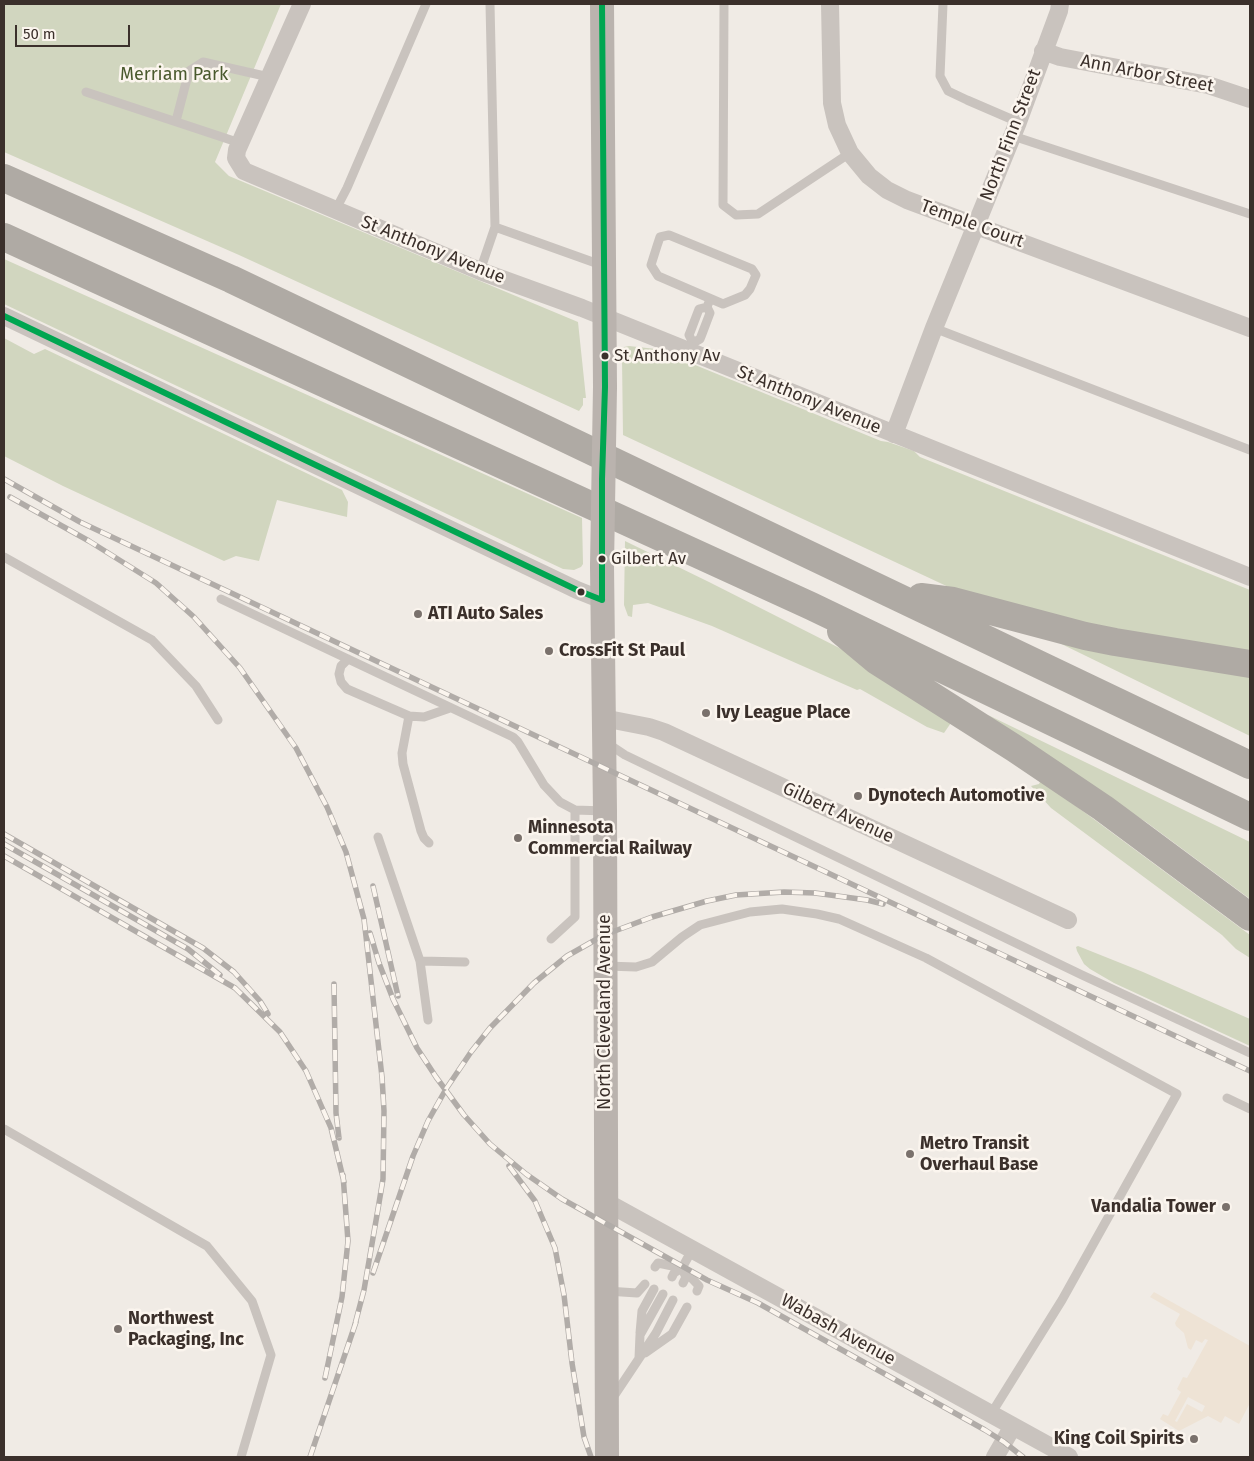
<!DOCTYPE html>
<html>
<head>
<meta charset="utf-8">
<style>
	body { margin:0 }
	#map { position:relative; width:1254px; height:1461px; overflow:hidden; background:#f0ebe5; font-family:"Fira Sans",sans-serif }
	canvas { display:block }
	.frame { position:absolute; inset:0; border:5px solid #3b302b; pointer-events:none }
	.scale { position:absolute; left:15px; top:25px; width:115px; height:22px; box-sizing:border-box; border:2px solid #3b302b; border-top:0; padding-left:6px; font-size:15px; line-height:18px; white-space:nowrap; color:#3b302b; -webkit-text-stroke:4px #fbf5ee; paint-order:stroke }
</style>
</head>
<body>
<div id="map">
<canvas width="1254" height="1461"></canvas>
<div class="frame"></div>
<div class="scale">50 m</div>
</div>
<script>
const c = document.querySelector('canvas').getContext('2d');
c.lineJoin = 'round';
function fill(path, color) { c.fillStyle = color; c.fill(path, 'evenodd'); }
const poly = rows => new Path2D(rows.map(r => 'M' + r).join(''));
function stroke(path, color, width, dash) { c.strokeStyle = color; c.lineWidth = width; c.lineCap = dash ? 'butt' : 'round'; c.setLineDash(dash || []); c.stroke(path); }
function drawText(font, color, halo, rows, align = 'center') {
  c.font = font + ' "Fira Sans",sans-serif'; c.lineWidth = 5; c.setLineDash([]); c.textBaseline = 'middle'; c.strokeStyle = halo; c.fillStyle = color; for (const [text, x, y, turn = 0] of rows) {
    c.save(); c.translate(x, y); c.rotate((+turn || 0) * Math.PI / 180); c.textAlign = isNaN(turn) ? turn : align; if (halo) c.strokeText(text, 0, 0); c.fillText(text, 0, 0); c.restore();
  }
}
const green = poly([
	[4,4,281,4,215,162,229,176,578,322,586,398,583,398,583,405,579,411,239,255,4,152],
	[4,259,582,518,583,564,581,567,574,570,563,569,4,304],
	[4,338,34,354,45,349,342,490,348,502,347,517,277,500,259,561,236,556,224,561,63,486,4,456],
	[629,346,656,349,881,441,888,442,914,451,920,457,1250,590,1250,654,1114,636,970,597,623,435,622,359,624,347],
	[625,541,709,582,871,664,955,717,944,733,927,727,860,689,857,690,712,626,648,603,633,605,632,617,628,616,624,605],
	[1043,635,1250,675,1250,736],
	[988,715,1250,842,1250,899,1146,822,1017,741],
	[1041,780,1250,935,1250,958,1236,949,1222,935,1051,808,1031,786,1039,784],
	[1078,946,1143,972,1250,1019,1250,1046,1114,983,1090,969,1084,964,1077,951,1076,947]
]);
const plaza = poly([
	[1154,1292,1250,1346,1250,1403,1239,1424,1225,1416,1221,1423,1208,1416,1179,1431,1160,1419,1163,1414,1168,1416,1181,1392,1177,1389,1183,1377,1187,1378,1208,1340,1205,1339,1202,1343,1196,1340,1191,1350,1188,1348,1184,1333,1176,1326,1175,1323,1180,1314,1150,1297],
	[1188,1397,1205,1406,1202,1412,1187,1404,1177,1422,1175,1421]
]);
const lane = poly([
	[724,4,723,205,736,215,758,214,850,153],
	[943,4,940,76,948,91,967,100,1018,122],
	[86,92,240,143],
	[176,121,189,71,203,62,269,77],
	[1013,136,1250,214],
	[335,211,347,188,426,4],
	[495,227,604,266],
	[669,235,752,269,756,275,750,289,745,295,723,304,658,276,651,265,657,246,660,237,669,235],
	[480,271,495,227,490,4],
	[934,328,1250,450],
	[693,343,689,335,691,330,699,309,707,307],
	[690,352,693,343,700,339,702,334,710,313,707,307,710,299],
	[4,557,152,640,196,686,218,720],
	[221,599,513,737,518,742,544,785,560,802,575,810,605,811],
	[348,659,341,666,339,674,341,682,347,689,409,716,424,717,450,708],
	[409,716,402,753,403,764,421,831,424,838,429,843],
	[607,743,625,755,1082,975,1250,1053],
	[378,837,420,961,428,1020],
	[551,939,575,917,575,810],
	[420,961,465,962],
	[606,966,636,967,652,962,682,937,700,925,750,912,782,909,817,914,839,919,926,958,1177,1094,1062,1300,991,1414],
	[1227,1098,1250,1109],
	[4,1129,207,1246,252,1301,271,1355,241,1457],
	[655,1267,658,1263,682,1268,699,1286,697,1291],
	[682,1269,686,1277,683,1283],
	[672,1277,674,1273,682,1268,692,1250],
	[607,1291,637,1293,645,1284],
	[640,1333,642,1311,654,1289],
	[645,1353,672,1334,687,1307],
	[639,1358,640,1335,663,1294],
	[612,1399,656,1333,673,1300]
]);
const street = poly([
	[302,4,237,150,236,158,244,171,480,271,582,308,1250,577],
	[830,4,832,103,837,125,850,153,869,176,887,190,907,200,1250,328],
	[1043,51,1060,57,1208,85,1250,99],
	[4,316,577,590,602,600],
	[894,434,934,328,1018,122,1059,11,1060,4],
	[603,718,649,727,664,732,1068,920],
	[606,1202,1069,1457],
	[995,1457,1013,1426]
]);
const secondary = poly([
	[602,4,605,387],
	[602,566,605,811,607,1457]
]);
const highway = poly([
	[4,178,231,279,1250,765],
	[4,237,811,606,1250,817],
	[921,597,953,601,1085,636,1115,642,1250,664],
	[841,631,877,661,1014,748,1103,808,1250,917]
]);
const rail = poly([
	[4,479,80,522,1250,1071],
	[10,497,89,541,156,583,194,617,240,668,296,748,327,807,346,852,364,919,382,1077,384,1111,383,1179,378,1209,364,1290,354,1328],
	[4,834,203,948,234,972,260,1001,268,1014],
	[4,844,188,949,220,975],
	[4,856,235,988,280,1032,306,1071,331,1128,344,1182],
	[373,886,398,996],
	[370,933,379,963,393,999,417,1048,436,1077,464,1115,490,1144,526,1174,562,1199,707,1280,758,1303,985,1430,1004,1442,1023,1457],
	[334,984,336,1113,339,1138],
	[509,1166,535,1201,555,1248,564,1295,572,1363,584,1437,591,1457],
	[373,1273,413,1156,428,1121,446,1089,471,1052,490,1028,534,983,567,956,604,935,652,917,707,901,736,895,784,892,815,893,867,900,883,904],
	[325,1378,342,1297,348,1241,343,1175],
	[310,1457,356,1322]
]);
const secondaryBridge = poly([
	[602,566,605,387]
]);
const bus1 = poly([
	[602,4,605,387,602,479,602,600],
	[4,316,577,590,602,600]
]);
const markers = [
	[605,356,4.5,"#3b302b"],
	[602,559,4.5,"#3b302b"],
	[581,592,4.5,"#3b302b"],
	[418,614,5,"#7a716c"],
	[549,651,5,"#7a716c"],
	[706,713,5,"#7a716c"],
	[858,796,5,"#7a716c"],
	[518,838,5,"#7a716c"],
	[910,1154,5,"#7a716c"],
	[1226,1207,5,"#7a716c"],
	[118,1329,5,"#7a716c"],
	[1194,1439,5,"#7a716c"]
];
const busNames = [
	["St Anthony Av",614,356],
	["Gilbert Av",611,559]
];
const streetNames = [
	["Ann Arbor Street",1147,74,11],
	["North Finn Street",1011,135,-69],
	["Temple Court",972,224,20],
	["St Anthony Avenue",433,250,22],
	["St Anthony Avenue",809,400,22],
	["Gilbert Avenue",838,813,25],
	["North Cleveland Avenue",605,1012,-90],
	["Wabash Avenue",838,1330,29]
];
const parkNames = [
	["Merriam Park",174,75]
];
const poiNames = [
	["ATI Auto Sales",428,614],
	["CrossFit St Paul",559,651],
	["Ivy League Place",716,713],
	["Dynotech Automotive",868,796],
	["Minnesota",528,828],
	["Commercial Railway",528,849],
	["Metro Transit",920,1144],
	["Overhaul Base",920,1165],
	["Vandalia Tower",1216,1207,"right"],
	["Northwest",128,1319],
	["Packaging, Inc",128,1340],
	["King Coil Spirits",1184,1439,"right"]
];
fill(green, '#d1d6bf');
fill(plaza, '#eee3d5');
stroke(lane, '#c9c3be', 9);
stroke(street, '#c9c3be', 18);
stroke(secondary, '#bab3ae', 24);
stroke(highway, '#afaaa4', 28);
stroke(rail, '#b1aca8', 5.5);
stroke(rail, '#fbf5ee', 4, [11]);
stroke(secondaryBridge, '#bab3ae', 24);
stroke(bus1, '#00a651', 6);
for (const [x, y, r, color] of markers) { const dot = new Path2D(); dot.arc(x, y, r, 0, 2 * Math.PI); c.fillStyle = color; c.fill(dot); stroke(dot, '#fbf5ee', 2); }
drawText('17px', '#3b302b', '#fbf5ee', busNames, 'left');
drawText('18px', '#3b302b', '#fbf5ee', streetNames);
drawText('18px', '#4a5a2e', '#fbf5ee', parkNames);
drawText('bold 18px', '#3b302b', '#fbf5ee', poiNames, 'left');
</script>
</body>
</html>
